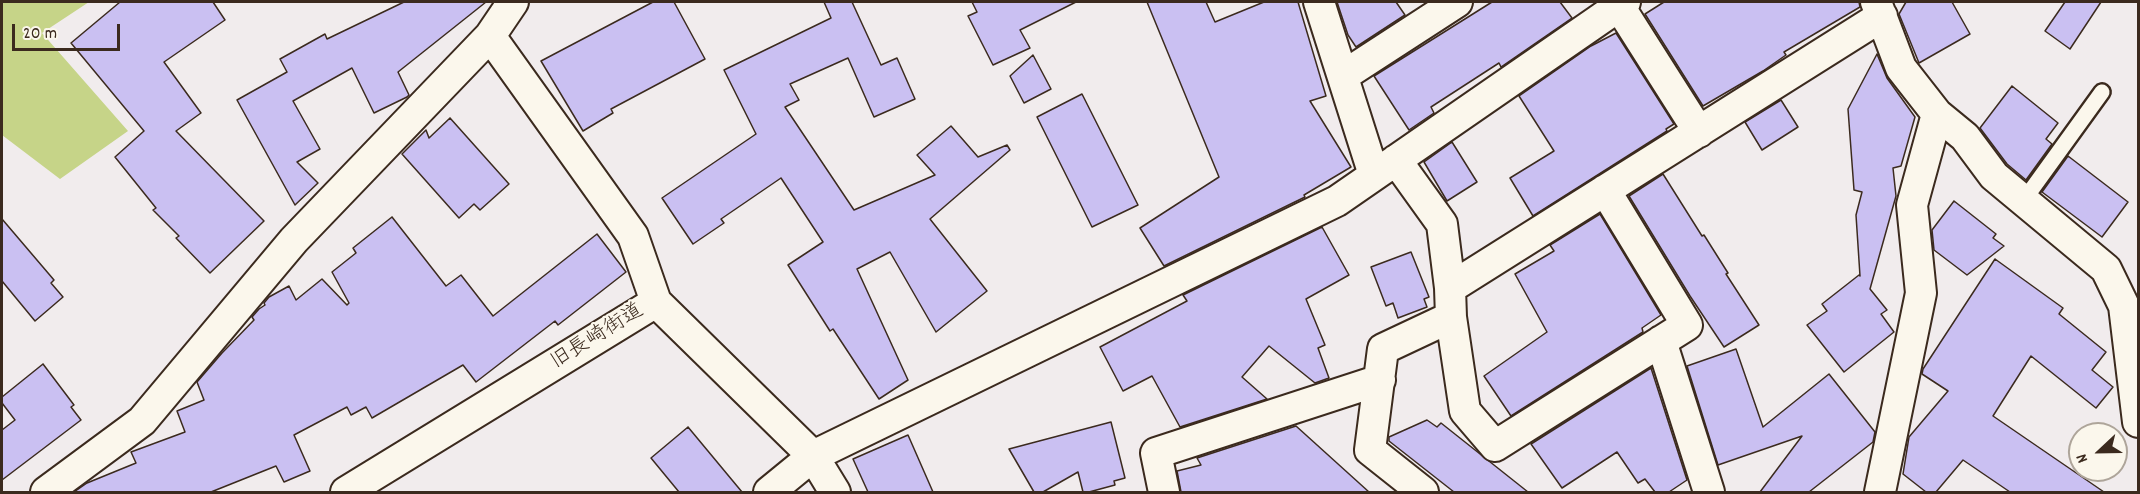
<!DOCTYPE html>
<html>
<head>
<meta charset="utf-8">
<style>
	body { margin:0 }
	#map { position:relative; width:2140px; height:494px; overflow:hidden; background:#f1eced; font-family:Dekko,sans-serif }
	canvas { display:block }
	.frame { position:absolute; inset:0; border:3px solid #3b2a1e; pointer-events:none }
	.north { position:absolute; left:2068px; top:422px; width:60px; height:60px; box-sizing:border-box; background:#fbf7ec; border:2px solid #aea59a; border-radius:50%; rotate:248deg; font-size:16px; font-weight:700; line-height:24px; text-align:center; color:#3b2a1e }
	.north::after { content:''; display:block; margin:auto; width:21px; height:27px; background:#3b2a1e; clip-path:polygon(50% 0,100% 100%,50% 72%,0 100%) }
	.scale { position:absolute; left:12px; top:24px; width:108px; height:27px; box-sizing:border-box; border:3px solid #3b2a1e; border-top:0; padding-left:8px; font-size:18px; line-height:21px; white-space:nowrap; color:#3b2a1e; -webkit-text-stroke:4px #fbf7ec; paint-order:stroke }
</style>
</head>
<body>
<div id="map">
<canvas width="2140" height="494"></canvas>
<div class="frame"></div>
<div class="north">N</div>
<div class="scale">20 m</div>
</div>
<script>
const c = document.querySelector('canvas').getContext('2d');
c.lineJoin = 'round';
function fill(path, color) { c.fillStyle = color; c.fill(path, 'evenodd'); }
const poly = rows => new Path2D(rows.map(r => 'M' + r).join(''));
function stroke(path, color, width, dash) { c.strokeStyle = color; c.lineWidth = width; c.lineCap = dash ? 'butt' : 'round'; c.setLineDash(dash || []); c.stroke(path); }
function drawText(font, color, halo, rows, align = 'center') {
  c.font = font + ' Dekko,"Klee One",sans-serif'; c.lineWidth = 4.5; c.setLineDash([]); c.textBaseline = 'middle'; c.strokeStyle = halo; c.fillStyle = color; for (const [text, x, y, turn = 0] of rows) {
    c.save(); c.translate(x, y); c.rotate((+turn || 0) * Math.PI / 180); c.textAlign = isNaN(turn) ? turn : align; if (halo) c.strokeText(text, 0, 0); c.fillText(text, 0, 0); c.restore();
  }
}
const green = poly([
	[2,2,89,2,42,33,128,131,60,179,2,135]
]);
const building = poly([
	[120,2,213,2,225,20,164,62,201,113,176,131,264,221,210,273,176,238,179,236,153,210,156,208,115,157,144,131,71,43,120,2],
	[404,2,486,2,398,72,409,95,407,97,374,113,352,68,293,101,320,149,297,162,318,183,295,205,237,100,287,72,280,59,325,34,327,39,404,2],
	[653,2,674,2,705,59,611,109,613,113,583,131,541,61,653,2],
	[824,2,852,2,881,65,897,58,915,99,874,117,848,58,790,84,799,100,785,107,854,210,935,175,917,155,951,126,978,157,1007,145,1010,150,930,219,987,291,936,332,890,252,857,269,908,380,879,399,833,329,830,331,788,265,823,242,781,178,721,219,724,223,693,244,662,198,756,134,724,70,831,18,824,2],
	[972,2,1076,2,1020,30,1030,48,993,65,968,16,977,12,972,2],
	[1147,2,1206,2,1215,22,1264,2,1298,2,1326,96,1310,101,1351,167,1304,195,1305,197,1164,266,1140,228,1219,177,1147,2],
	[1337,2,1396,2,1405,15,1356,47,1348,35,1337,2],
	[1492,2,1560,2,1572,18,1501,67,1499,63,1431,107,1434,113,1409,130,1374,76,1492,2],
	[1664,2,1859,2,1860,7,1784,52,1786,55,1763,71,1703,106,1645,14,1664,2],
	[1906,2,1952,2,1970,34,1919,63,1899,14,1906,2],
	[2065,2,2101,2,2070,49,2045,31,2065,2],
	[1616,33,1674,124,1666,129,1667,131,1533,216,1510,178,1554,151,1519,96,1591,46,1616,33],
	[1877,54,1887,78,1915,117,1901,166,1893,168,1896,196,1870,289,1887,310,1881,314,1894,332,1844,372,1807,325,1827,311,1822,304,1859,275,1860,276,1856,215,1862,192,1854,190,1848,109,1877,54],
	[1033,55,1051,89,1024,103,1010,76,1033,55],
	[2012,86,2058,123,2046,139,2052,144,2026,180,2007,164,1980,128,2012,86],
	[1082,94,1138,205,1092,227,1037,117,1082,94],
	[1781,100,1798,127,1762,150,1745,122,1781,100],
	[450,118,509,184,480,210,474,204,459,218,402,154,426,130,429,138,450,118],
	[1452,142,1477,182,1447,201,1424,162,1452,142],
	[2068,156,2128,202,2102,237,2042,192,2068,156],
	[1663,174,1702,236,1704,235,1728,273,1726,274,1759,325,1724,347,1690,296,1629,196,1663,174],
	[1954,201,1996,234,1993,238,2004,246,1967,275,1934,250,1932,230,1954,201],
	[1600,214,1661,315,1642,328,1643,332,1511,416,1484,376,1547,332,1515,274,1554,251,1550,245,1600,214],
	[392,217,446,286,461,275,493,316,597,234,626,272,558,325,555,321,476,382,463,365,372,418,366,407,351,415,347,407,294,435,310,471,284,482,276,466,211,492,74,492,87,483,136,463,131,452,185,432,177,411,204,400,197,382,222,353,254,320,252,317,259,309,265,305,264,303,269,297,289,286,296,300,322,279,347,305,349,303,332,272,356,253,353,248,392,217],
	[2,219,54,280,51,283,63,297,35,321,2,281,2,219],
	[1322,227,1349,275,1306,299,1325,345,1318,348,1329,378,1315,383,1269,346,1242,377,1267,399,1180,427,1152,376,1123,391,1100,347,1187,301,1183,295,1322,227],
	[1411,252,1429,297,1424,299,1427,307,1398,318,1393,303,1386,306,1371,267,1411,252],
	[1995,259,2063,308,2059,314,2106,352,2092,370,2113,387,2096,408,2031,356,1993,416,2104,492,2010,492,1963,460,1936,492,1926,492,1903,474,1909,437,1948,391,1922,374,1923,369,1995,259],
	[1736,349,1763,427,1829,374,1875,432,1873,442,1809,492,1760,492,1802,436,1718,465,1687,366,1736,349],
	[43,364,74,405,71,407,81,420,2,480,2,430,15,420,2,403,2,397,43,364],
	[1651,368,1687,480,1669,492,1655,492,1645,479,1638,483,1617,452,1562,488,1531,444,1651,368],
	[1427,420,1437,427,1441,423,1528,492,1454,492,1389,441,1389,437,1427,420],
	[1111,422,1125,478,1114,481,1115,485,1089,492,1083,492,1078,472,1043,492,1034,492,1009,449,1111,422],
	[1296,426,1369,492,1181,492,1177,471,1201,465,1197,458,1296,426],
	[688,427,742,492,679,492,651,458,688,427],
	[908,435,933,492,868,492,853,459,908,435]
]);
const service = poly([
	[2024,200,2102,92]
]);
const minor = poly([
	[1319,2,1374,175],
	[1876,2,1901,68,1937,114,1912,205,1921,293,1880,492],
	[1619,6,1699,132],
	[490,36,633,236,656,302,813,456,835,492],
	[1343,76,1457,2],
	[1937,114,1965,137,1994,176,2106,269,2124,306,2138,422],
	[1396,160,1442,224,1450,288,1451,317,1465,411,1495,446,1687,325,1605,190],
	[1450,288,1882,16],
	[1661,341,1709,492],
	[46,492,142,421,294,240,490,36,513,2],
	[346,492,656,302],
	[769,492,813,456,1337,201,1625,2],
	[1164,492,1156,453,1380,380],
	[1423,492,1370,450,1383,349,1451,317]
]);
const streetNames = [
	["旧長崎街道",598,338,-32]
];
fill(green, '#c6d488');
fill(building, '#cac0f2');
stroke(building, '#3b2a1e', 1.5);
stroke(service, '#3b2a1e', 20);
stroke(minor, '#3b2a1e', 34);
stroke(service, '#fbf7ec', 15);
stroke(minor, '#fbf7ec', 30);
drawText('21px', '#3b2a1e', '#fbf7ec', streetNames);
</script>
</body>
</html>
